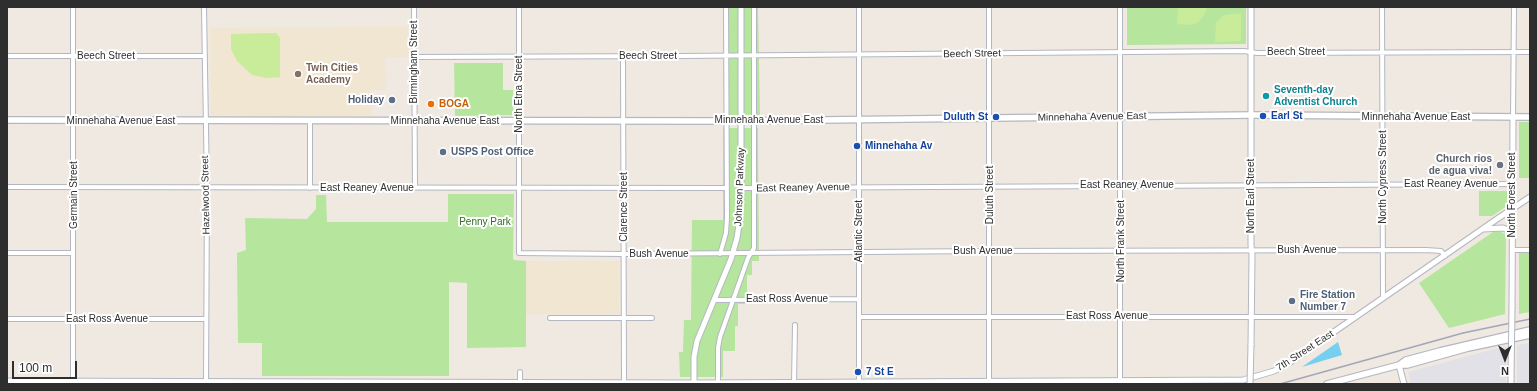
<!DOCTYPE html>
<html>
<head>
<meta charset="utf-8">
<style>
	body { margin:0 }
	#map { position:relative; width:1537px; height:391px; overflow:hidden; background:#efe9e1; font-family:Helvetica,sans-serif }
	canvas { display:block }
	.frame { position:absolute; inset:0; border:8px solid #2e2e2e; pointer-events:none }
	.north { position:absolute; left:1485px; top:339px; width:40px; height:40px; -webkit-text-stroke:3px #fff; paint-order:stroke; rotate:180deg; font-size:11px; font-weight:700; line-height:16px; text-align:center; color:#2e2e2e }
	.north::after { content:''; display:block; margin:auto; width:14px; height:18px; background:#2e2e2e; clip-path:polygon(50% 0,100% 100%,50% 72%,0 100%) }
	.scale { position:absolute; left:12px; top:361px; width:65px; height:18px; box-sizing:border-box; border:2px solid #2e2e2e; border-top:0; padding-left:5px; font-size:12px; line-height:14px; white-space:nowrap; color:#2e2e2e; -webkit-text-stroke:3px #fff; paint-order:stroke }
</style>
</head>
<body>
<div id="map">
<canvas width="1537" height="391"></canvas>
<div class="frame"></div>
<div class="north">N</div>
<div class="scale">100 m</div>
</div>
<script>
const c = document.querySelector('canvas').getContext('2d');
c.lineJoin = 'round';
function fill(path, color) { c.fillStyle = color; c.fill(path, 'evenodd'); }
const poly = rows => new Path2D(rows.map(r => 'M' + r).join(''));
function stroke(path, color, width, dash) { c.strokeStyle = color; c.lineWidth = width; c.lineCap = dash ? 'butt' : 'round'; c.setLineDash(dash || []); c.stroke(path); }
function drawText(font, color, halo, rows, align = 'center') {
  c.font = font + ' Helvetica,sans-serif'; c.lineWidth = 4; c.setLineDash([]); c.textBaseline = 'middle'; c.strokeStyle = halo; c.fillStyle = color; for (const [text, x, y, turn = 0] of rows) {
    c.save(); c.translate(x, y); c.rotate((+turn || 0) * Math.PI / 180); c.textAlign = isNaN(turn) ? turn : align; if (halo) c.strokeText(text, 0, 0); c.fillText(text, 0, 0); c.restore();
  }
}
const industrial = poly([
	[1530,343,1530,384,1517,384,1517,345],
	[1506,346,1506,384,1411,384,1408,372]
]);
const education = poly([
	[408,26,408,57,385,58,386,90,371,90,372,116,211,116,210,28],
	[526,261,619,261,619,314,526,314]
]);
const green = poly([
	[723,7,758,7,760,115,724,115],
	[1127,7,1246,7,1246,44,1127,45],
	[454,63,503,63,503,90,513,90,513,115,455,116],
	[1519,122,1530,122,1530,178,1519,178],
	[723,128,758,128,759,261,752,261,752,275,747,275,747,304,738,304,738,326,735,326,735,351,723,351,723,377,680,377,679,352,683,352,684,320,691,320,692,220,723,220],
	[1479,191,1507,191,1507,206,1492,216,1479,216],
	[448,194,514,194,513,259,514,260,526,261,526,347,467,348,467,283,449,282,449,376,262,376,262,343,238,343,237,253,246,250,245,218,307,219,316,209,316,195,326,195,327,222,448,222],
	[1493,232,1501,232,1505,234,1506,237,1505,314,1449,328,1419,283],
	[1519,253,1530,253,1530,312,1519,314]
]);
const pitch = poly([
	[1178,7,1207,7,1205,14,1198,23,1189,25,1177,24],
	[1241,13,1241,39,1239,41,1215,42,1216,22,1224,15],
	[276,33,280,38,280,77,266,78,252,75,237,61,231,49,231,34]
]);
const water = poly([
	[1338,342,1342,355,1302,367]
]);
const minor = poly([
	[204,7,207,188,206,384],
	[414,7,415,188],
	[519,7,519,253,624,254,985,251,1426,250,1441,251,1445,256],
	[989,7,989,384],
	[1382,7,1383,298],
	[7,56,204,56],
	[623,56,624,382],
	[414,57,680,56,1244,51,1257,53,1530,52],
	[1513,117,1514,7],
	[310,121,310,188],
	[7,187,727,188],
	[741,188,1512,184],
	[1512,250,1530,250],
	[7,253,73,253],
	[720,254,726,233,727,218,726,7],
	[715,300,859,299],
	[859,317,1355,317],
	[550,318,652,318],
	[7,319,206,319],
	[520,372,520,382],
	[1120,380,1120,7],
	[718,382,718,348,720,337,748,258,754,248,754,7],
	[73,384,73,7],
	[794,384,795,325],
	[859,384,859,7]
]);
const tertiary = poly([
	[1483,229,1503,228,1508,230,1512,236],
	[1512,307,1513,117],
	[1251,345,1252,255,1251,245,1251,7],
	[1399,365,1404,384],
	[7,381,694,383,1243,380,1274,371,1289,363,1497,219,1530,197],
	[694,384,694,357,697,341,731,259,737,238,740,217,741,183,741,7],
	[1511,384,1511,378]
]);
const secondary = poly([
	[7,120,735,121,1252,115,1530,117],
	[1399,365,1406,360,1440,351,1530,330],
	[1327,384,1399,365,1407,365,1468,348,1530,335]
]);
const rail = poly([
	[1280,384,1463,333,1530,319]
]);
const tertiaryBridge = poly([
	[1511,378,1512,307],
	[1250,384,1251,345]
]);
const markers = [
	[298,74,4,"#8d6e63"],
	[1266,96,4,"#0f9aa8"],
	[392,100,4,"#5c6f8a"],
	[431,104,4,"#e8710a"],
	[1263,116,4,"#1a4fb4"],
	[996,117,4,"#1a4fb4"],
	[857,146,4,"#1a4fb4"],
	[443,152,4,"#5c6f8a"],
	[1500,165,4,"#6b7280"],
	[1292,301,4,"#5c6f8a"],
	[858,372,4,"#1a4fb4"]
];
const streetNames = [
	["Beech Street",1296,52],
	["Beech Street",972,54,-1],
	["Beech Street",106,56],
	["Beech Street",648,56],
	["Birmingham Street",414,62,-90],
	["North Etna Street",519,94,-90],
	["Minnehaha Avenue East",1092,117,-1],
	["Minnehaha Avenue East",1416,117],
	["Minnehaha Avenue East",769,120],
	["Minnehaha Avenue East",121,121],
	["Minnehaha Avenue East",445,121],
	["North Cypress Street",1383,177,-90],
	["East Reaney Avenue",1451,184],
	["East Reaney Avenue",1127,185],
	["Johnson Parkway",740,187,-88],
	["East Reaney Avenue",367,188],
	["East Reaney Avenue",803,188,-1],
	["Germain Street",74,195,-90],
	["Hazelwood Street",206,195,-91],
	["Duluth Street",990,195,-90],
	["North Forest Street",1512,195,-90],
	["North Earl Street",1251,196,-90],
	["Clarence Street",624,207,-90],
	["Atlantic Street",859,231,-90],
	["North Frank Street",1121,241,-90],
	["Bush Avenue",1307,250],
	["Bush Avenue",983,251],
	["Bush Avenue",659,254],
	["East Ross Avenue",787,299],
	["East Ross Avenue",1107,316],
	["East Ross Avenue",107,319],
	["7th Street East",1305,351,-33]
];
const educationNames = [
	["Twin Cities",306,68],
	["Academy",306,80]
];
const cultureNames = [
	["Seventh-day",1274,90],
	["Adventist Church",1274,102]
];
const serviceNames = [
	["Holiday",384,100,"right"],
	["USPS Post Office",451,152],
	["Fire Station",1300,295],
	["Number 7",1300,307]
];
const foodNames = [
	["BOGA",439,104]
];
const transitNames = [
	["Earl St",1271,116],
	["Duluth St",988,117,"right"],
	["Minnehaha Av",865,146],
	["7 St E",866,372]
];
const worshipNames = [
	["Church rios",1492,159],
	["de agua viva!",1492,171]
];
const parkNames = [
	["Penny Park",485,222]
];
fill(industrial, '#e3e1e8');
fill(education, '#f0e6d1');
fill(green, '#b6e59e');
fill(pitch, '#c9ec9a');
fill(water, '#75cff0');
stroke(minor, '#b4b7c1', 6);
stroke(tertiary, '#b4b7c1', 7);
stroke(secondary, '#b4b7c1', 8);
stroke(minor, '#fff', 4);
stroke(tertiary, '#fff', 5);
stroke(secondary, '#fff', 5.5);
stroke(rail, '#a3a6b8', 1.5);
stroke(tertiaryBridge, '#b4b7c1', 7, []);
stroke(tertiaryBridge, '#fff', 5);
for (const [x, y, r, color] of markers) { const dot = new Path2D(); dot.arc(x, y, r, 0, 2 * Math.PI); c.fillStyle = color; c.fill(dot); stroke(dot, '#fff', 1.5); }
drawText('10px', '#2e2e2e', '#fff', streetNames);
drawText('bold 10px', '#785e54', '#fff', educationNames, 'left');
drawText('bold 10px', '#0d838f', '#fff', cultureNames, 'left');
drawText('bold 10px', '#4e5e75', '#fff', serviceNames, 'left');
drawText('bold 10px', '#c56008', '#fff', foodNames, 'left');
drawText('bold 10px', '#164399', '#fff', transitNames, 'left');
drawText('bold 10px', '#5b616d', '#fff', worshipNames, 'right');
drawText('10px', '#2c6e1b', '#fff', parkNames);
</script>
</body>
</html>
